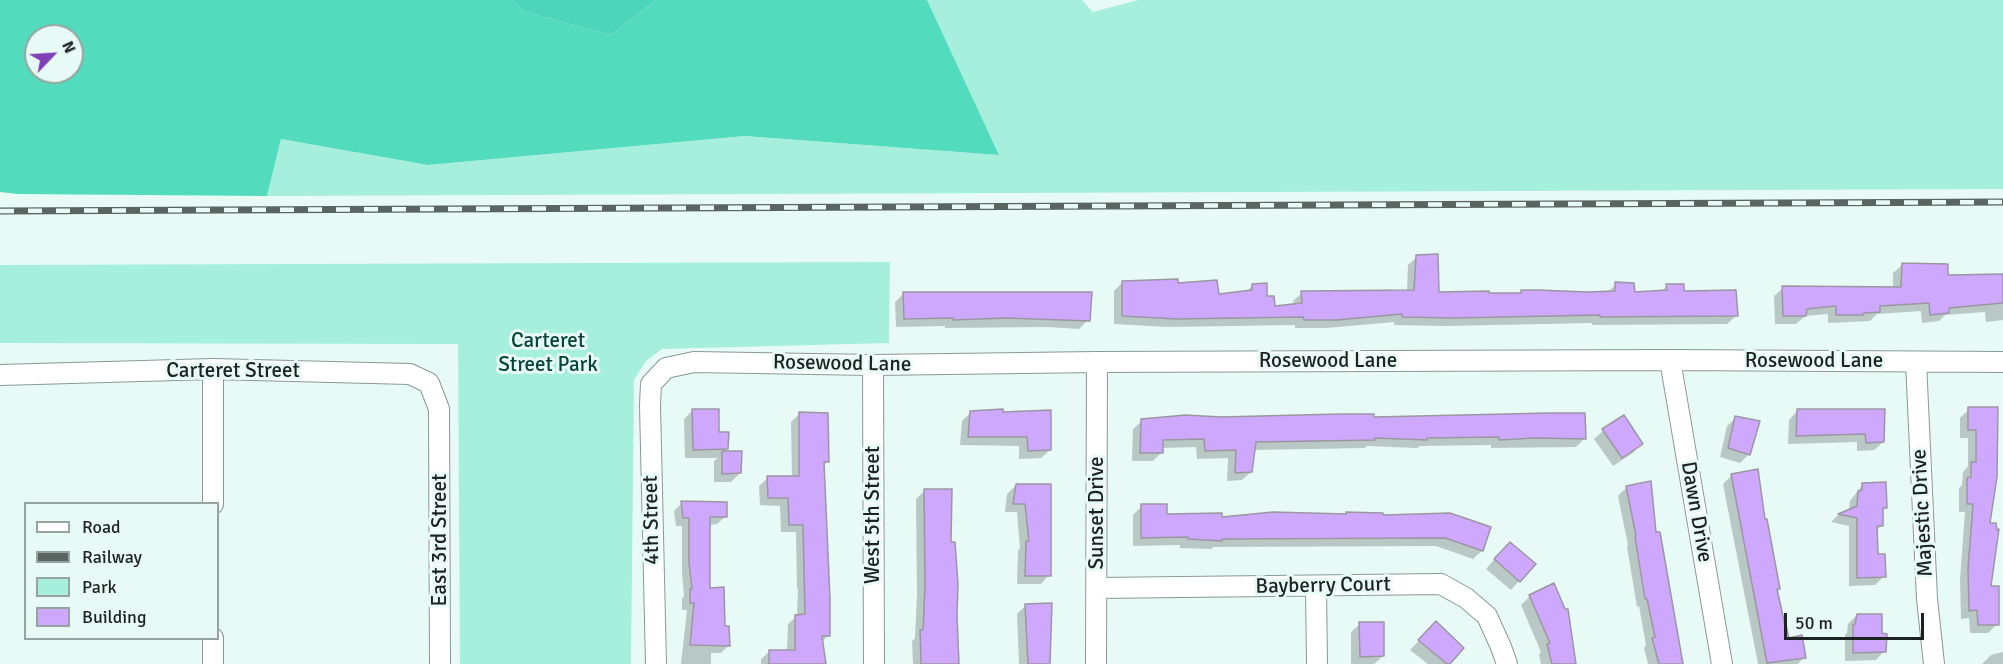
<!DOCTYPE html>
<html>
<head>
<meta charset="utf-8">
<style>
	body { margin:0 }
	#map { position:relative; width:2003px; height:664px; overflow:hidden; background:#e8faf5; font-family:Signika,sans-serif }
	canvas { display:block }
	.legend { position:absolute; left:24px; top:502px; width:195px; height:138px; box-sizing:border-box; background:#e8faf5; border:2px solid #96a4a0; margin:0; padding:8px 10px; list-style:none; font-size:18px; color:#1c2220 }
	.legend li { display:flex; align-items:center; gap:12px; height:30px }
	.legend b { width:30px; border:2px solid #96a4a0 }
	.north { position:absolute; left:24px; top:24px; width:60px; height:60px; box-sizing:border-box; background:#e8faf5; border:2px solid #96a4a0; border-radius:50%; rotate:65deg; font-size:16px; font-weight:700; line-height:24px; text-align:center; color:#1c2220 }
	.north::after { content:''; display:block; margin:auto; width:21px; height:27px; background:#7d40b6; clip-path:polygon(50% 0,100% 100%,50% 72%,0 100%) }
	.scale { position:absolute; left:1784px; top:613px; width:140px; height:27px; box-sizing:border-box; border:3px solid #1c2220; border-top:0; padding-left:8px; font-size:18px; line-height:21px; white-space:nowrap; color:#1c2220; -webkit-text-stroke:4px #e8faf5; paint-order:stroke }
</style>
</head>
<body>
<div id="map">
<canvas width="2003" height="664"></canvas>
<ul class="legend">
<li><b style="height:8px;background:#fff"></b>Road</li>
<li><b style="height:8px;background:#5a6461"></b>Railway</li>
<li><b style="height:16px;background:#a6efdc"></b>Park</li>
<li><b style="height:16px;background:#cea8fd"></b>Building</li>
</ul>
<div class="north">N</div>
<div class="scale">50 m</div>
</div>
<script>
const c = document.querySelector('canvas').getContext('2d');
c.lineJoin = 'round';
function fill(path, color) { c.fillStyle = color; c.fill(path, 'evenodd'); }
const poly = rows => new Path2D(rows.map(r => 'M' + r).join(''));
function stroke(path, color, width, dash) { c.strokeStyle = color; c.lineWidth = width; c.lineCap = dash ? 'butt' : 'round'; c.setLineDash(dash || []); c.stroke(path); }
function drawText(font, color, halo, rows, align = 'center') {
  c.font = font + ' Signika,sans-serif'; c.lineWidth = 6; c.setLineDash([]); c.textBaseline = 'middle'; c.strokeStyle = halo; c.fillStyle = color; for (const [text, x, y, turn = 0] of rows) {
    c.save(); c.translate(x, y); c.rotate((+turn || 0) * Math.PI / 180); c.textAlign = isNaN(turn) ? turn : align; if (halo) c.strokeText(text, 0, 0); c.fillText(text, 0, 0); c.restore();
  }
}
const green = poly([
	[927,0,1082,0,1093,12,1138,0,2003,0,2003,189,267,196,281,139,428,165,745,136,999,155],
	[890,262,889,343,662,349,646,361,634,380,631,664,460,664,458,344,0,343,0,265]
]);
const forest = poly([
	[0,0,513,0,522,11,611,35,656,0,927,0,999,155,745,136,428,165,281,139,267,196,18,194,0,192],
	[36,36,72,36,72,72,36,72]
]);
const water = poly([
	[513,0,656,0,611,35,522,11]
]);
const shadow = poly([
	[1417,257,1438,293,1518,295,1521,292,1607,293,1616,284,1633,293,1661,292,1667,285,1736,316,1727,324,1592,325,1592,323,1445,326,1394,325,1394,322,1327,328,1295,328,1295,325,1167,327,1114,324,1114,291,1122,283,1176,285,1217,296,1245,293,1253,285,1274,307,1294,306,1293,301,1302,293,1407,292,1408,265],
	[1902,265,1947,277,2003,276,2003,320,1986,322,1985,312,1945,315,1939,321,1922,323,1921,311,1877,314,1870,321,1828,323,1828,314,1805,316,1796,324,1775,324,1774,296,1783,288,1893,288,1893,273],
	[903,294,1088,320,1079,329,1047,327,945,328,945,326,896,327,895,302],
	[1996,408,1988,524,1990,588,1997,624,1988,633,1970,633,1969,618,1961,619,1960,579,1965,512,1959,512,1959,488,1962,485,1963,472,1968,466,1968,438,1960,438,1960,418,1969,409],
	[1883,410,1883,442,1874,450,1857,451,1857,442,1788,444,1789,420,1797,411],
	[692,411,717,434,727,449,723,453,740,473,731,482,714,482,714,461,718,458,685,458,684,419],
	[971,412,1002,414,1050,450,1041,458,1019,459,1019,446,960,445,962,421],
	[799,414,828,461,823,466,828,635,822,642,824,664,761,664,761,659,770,651,787,651,788,624,797,616,798,589,797,589,796,532,781,532,780,506,760,505,759,486,768,478,792,478,791,422],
	[1624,417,1641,444,1633,453,1613,466,1594,439,1603,431],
	[1221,418,1373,418,1584,439,1576,447,1491,448,1491,445,1420,446,1417,448,1367,446,1365,448,1253,450,1251,472,1242,480,1227,481,1228,458,1197,459,1196,447,1162,448,1162,452,1153,461,1132,461,1133,429,1142,421],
	[1736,418,1749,454,1740,463,1720,457,1727,426],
	[1732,475,1763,521,1778,588,1776,590,1788,639,1804,657,1798,664,1758,664,1723,484],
	[1863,484,1885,507,1881,511,1882,525,1876,531,1877,555,1884,576,1875,585,1849,586,1849,526,1831,522,1838,515,1849,511,1850,501],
	[1016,485,1049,485,1049,575,1041,584,1017,584,1018,551,1020,548,1017,512,1005,512,1007,494],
	[1626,488,1655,534,1681,664,1648,664,1644,648,1646,645,1639,606,1637,607,1627,547,1628,545,1618,496],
	[925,490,950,544,957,664,913,664,912,641,915,638,917,595,916,499],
	[682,503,726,516,717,524,708,525,708,589,729,645,721,653,711,653,711,664,681,664,687,610,682,610,682,598,684,596,682,572,682,526,676,526,674,511],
	[1142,506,1166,516,1220,519,1381,517,1489,528,1482,551,1473,559,1436,546,1213,547,1212,549,1180,548,1180,545,1133,546,1133,515],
	[1501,552,1534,564,1511,590,1486,569],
	[1530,596,1575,664,1541,664,1539,654,1541,652,1521,605],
	[1026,605,1048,662,1050,664,1019,664,1017,614],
	[1857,615,1881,635,1884,651,1876,660,1845,661,1845,635,1847,633,1848,624],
	[1436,623,1448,664,1428,664,1410,650],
	[1360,624,1383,656,1374,664,1351,664,1351,632],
	[2003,652,2003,664,1982,664,1991,655]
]);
const building = poly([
	[1438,254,1439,292,1489,291,1489,293,1521,293,1521,290,1538,290,1587,292,1615,291,1615,282,1634,283,1635,292,1667,290,1666,284,1684,284,1684,291,1736,290,1738,316,1600,317,1600,315,1455,318,1402,317,1402,314,1337,320,1304,320,1303,317,1176,319,1122,316,1122,281,1178,279,1178,283,1217,280,1219,294,1252,290,1252,284,1267,283,1267,296,1274,296,1275,306,1302,303,1301,291,1414,290,1416,255,1438,254],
	[1902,263,1948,264,1948,275,2003,274,2003,303,1949,308,1949,313,1930,315,1929,303,1880,306,1880,312,1864,313,1863,315,1836,315,1836,306,1807,309,1806,316,1783,316,1782,286,1901,287,1902,263],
	[903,292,1092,292,1090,321,1006,318,953,320,953,318,904,319,903,292],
	[1968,407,1998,407,1997,477,1990,523,1996,523,1997,530,1999,529,1991,586,1999,586,1999,625,1978,625,1977,610,1969,611,1968,569,1973,504,1967,504,1967,478,1971,477,1971,462,1976,462,1976,430,1968,430,1968,407],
	[692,409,719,409,719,432,729,432,728,449,693,450,692,409],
	[1003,409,1003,412,1051,410,1051,450,1028,451,1027,437,968,437,970,411,1003,409],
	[1797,409,1885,409,1884,442,1866,443,1865,434,1796,436,1797,409],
	[799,412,828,413,829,462,824,462,830,599,830,636,822,636,826,664,769,664,769,650,795,650,795,615,805,614,803,525,789,525,788,498,768,498,767,476,799,476,799,412],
	[1550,413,1585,413,1586,439,1535,438,1499,440,1499,437,1427,438,1427,440,1375,438,1375,440,1256,442,1252,472,1235,473,1236,450,1205,451,1204,439,1163,440,1163,453,1140,453,1141,419,1186,415,1221,417,1340,414,1374,414,1374,417,1550,413],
	[1624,415,1643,444,1622,458,1602,429,1624,415],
	[1735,416,1760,421,1750,455,1728,448,1735,416],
	[722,451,742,451,741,473,722,474,722,451],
	[1758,469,1765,519,1767,519,1780,589,1777,589,1785,625,1786,625,1789,638,1802,635,1806,658,1767,663,1731,474,1758,469],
	[1651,481,1656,532,1660,532,1683,664,1659,664,1652,638,1655,637,1647,599,1645,599,1635,537,1636,536,1626,486,1651,481],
	[1886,482,1887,508,1883,508,1883,526,1877,526,1878,554,1885,554,1886,577,1857,578,1857,518,1838,514,1857,506,1858,491,1862,490,1862,483,1886,482],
	[1016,484,1051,484,1051,576,1025,576,1026,541,1029,541,1025,504,1013,504,1016,484],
	[924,489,952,489,951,542,955,542,958,584,957,616,959,664,921,664,920,630,923,630,925,585,924,489],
	[681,501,727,502,727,517,710,517,710,588,724,587,725,626,729,626,730,646,690,645,694,603,690,603,690,589,692,589,689,563,689,518,683,518,681,501],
	[1141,504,1167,504,1167,514,1222,513,1222,517,1273,512,1346,514,1346,512,1383,513,1383,515,1450,513,1491,527,1483,551,1445,538,1222,539,1222,541,1188,539,1188,537,1141,538,1141,504],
	[1510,542,1536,564,1520,582,1494,559,1510,542],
	[1554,583,1565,609,1568,609,1576,664,1552,664,1547,644,1550,643,1529,595,1554,583],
	[1052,603,1050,664,1028,664,1025,604,1052,603],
	[1857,614,1882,614,1882,633,1887,634,1886,652,1853,653,1853,625,1855,624,1857,614],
	[1436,621,1464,648,1450,664,1447,664,1418,640,1436,621],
	[1359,622,1384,622,1384,656,1360,657,1359,622]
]);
const minor = poly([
	[1670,360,1722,664],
	[1916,362,1927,599,1934,664],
	[873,365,874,664],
	[213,369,213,504],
	[0,375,213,369,410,374,429,383,439,409,440,664],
	[1316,586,1317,664],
	[1097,588,1441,584,1466,598,1487,616,1501,647,1507,664],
	[213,638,213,664],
	[656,664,650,405,651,384,666,368,694,362,873,365,1097,362,1670,360,2003,362],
	[1096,664,1097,362]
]);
const rail = poly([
	[0,211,2003,202]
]);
const parkNames = [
	["Carteret",548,341],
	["Street Park",548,365]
];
const streetNames = [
	["Rosewood Lane",1328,361],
	["Rosewood Lane",1814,361],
	["Rosewood Lane",842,364,1],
	["Carteret Street",233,371],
	["Dawn Drive",1696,512,80],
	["Sunset Drive",1097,513,-90],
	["Majestic Drive",1923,513,-93],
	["West 5th Street",873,515,-90],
	["4th Street",652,520,-91],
	["East 3rd Street",440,540,-90],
	["Bayberry Court",1323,586,-1]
];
fill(green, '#a6efdc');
fill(forest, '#53dbbe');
fill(water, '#4dd5b9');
fill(shadow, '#0003');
fill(building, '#cea8fd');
stroke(building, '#9b96a2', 1.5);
stroke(minor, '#899995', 22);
stroke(minor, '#fff', 20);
stroke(rail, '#5a6461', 7);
stroke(rail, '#e8faf5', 4.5, [14]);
drawText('21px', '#064439', '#e8faf5', parkNames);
drawText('21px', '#1c2220', '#e8faf5', streetNames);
</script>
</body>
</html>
